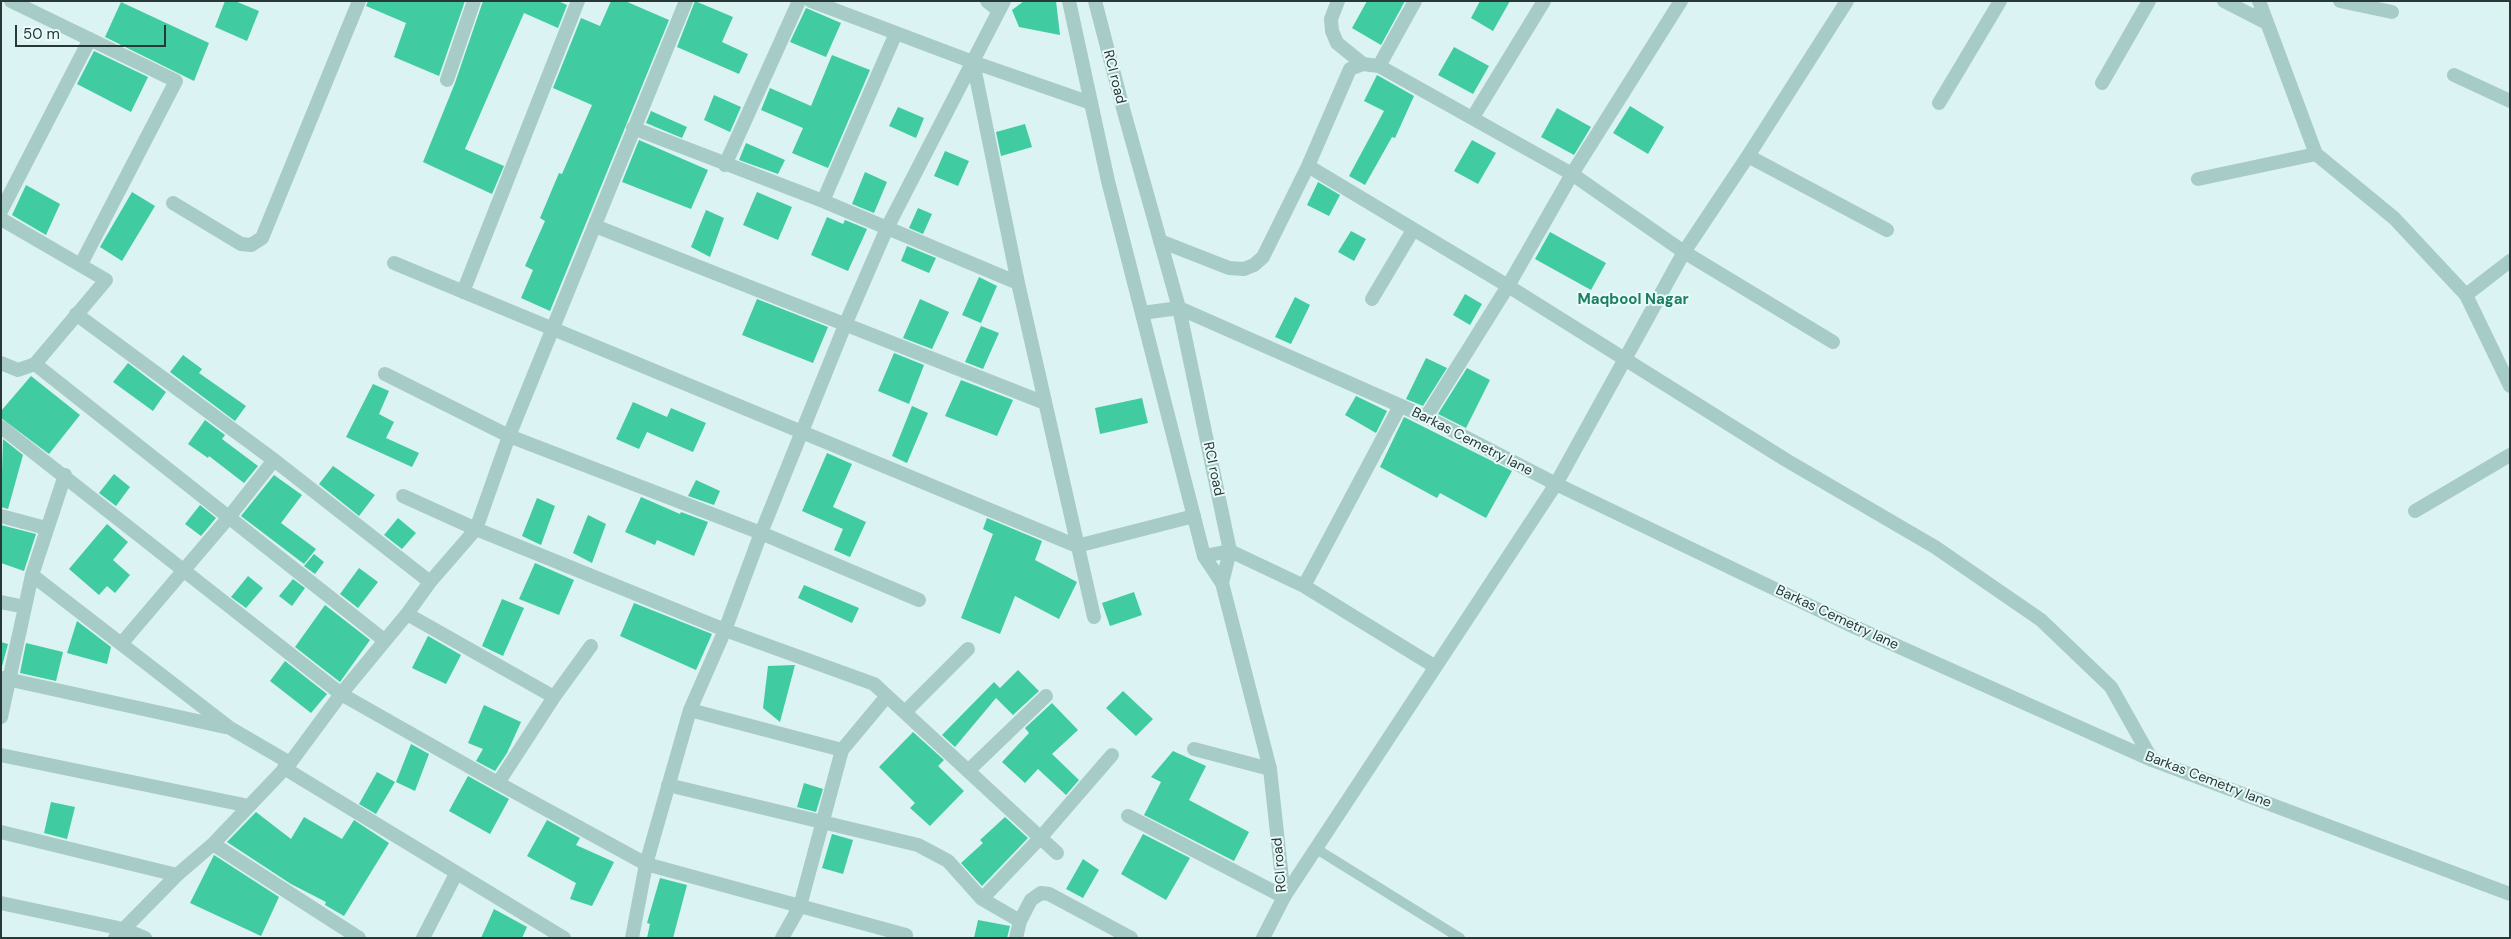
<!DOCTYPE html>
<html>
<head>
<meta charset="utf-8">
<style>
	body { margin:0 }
	#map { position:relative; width:2511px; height:939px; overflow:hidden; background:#dcf3f3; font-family:"DM Sans",sans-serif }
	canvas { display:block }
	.frame { position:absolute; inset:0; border:2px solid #283834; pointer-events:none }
	.scale { position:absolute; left:15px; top:25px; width:151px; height:22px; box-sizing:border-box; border:2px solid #283834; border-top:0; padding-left:6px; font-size:15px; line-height:18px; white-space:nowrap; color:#283834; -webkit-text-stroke:4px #e8fafa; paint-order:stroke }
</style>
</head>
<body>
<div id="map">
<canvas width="2511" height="939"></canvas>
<div class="frame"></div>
<div class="scale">50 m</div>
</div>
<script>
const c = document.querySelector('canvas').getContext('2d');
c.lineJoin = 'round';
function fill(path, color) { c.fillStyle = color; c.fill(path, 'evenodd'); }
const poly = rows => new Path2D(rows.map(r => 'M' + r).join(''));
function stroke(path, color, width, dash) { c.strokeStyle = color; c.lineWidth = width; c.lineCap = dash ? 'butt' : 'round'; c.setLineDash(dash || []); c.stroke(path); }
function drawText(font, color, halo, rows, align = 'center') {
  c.font = font + ' "DM Sans",sans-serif'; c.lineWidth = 4; c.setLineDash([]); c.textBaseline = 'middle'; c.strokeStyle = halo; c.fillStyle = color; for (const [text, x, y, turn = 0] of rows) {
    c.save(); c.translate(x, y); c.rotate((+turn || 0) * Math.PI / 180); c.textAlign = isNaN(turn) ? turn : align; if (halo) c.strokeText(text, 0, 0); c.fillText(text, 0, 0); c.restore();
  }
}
const building = poly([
	[225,1,235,1,259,11,247,41,215,27],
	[368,1,465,1,439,76,394,57,406,23,366,6],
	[483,1,558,1,567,5,558,28,524,13,465,149,504,166,492,194,423,162,455,83],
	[611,1,625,1,669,20,550,311,521,298,533,270,525,266,545,221,540,218,559,173,562,174,592,105,553,88,581,18,600,26],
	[695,1,733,17,722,42,748,54,739,74,677,47],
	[1024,1,1056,1,1060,35,1019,27,1012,10],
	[1367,1,1405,1,1381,45,1352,28],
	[1480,1,1510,1,1493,31,1471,18],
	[121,2,209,43,194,81,105,37],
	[806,8,841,23,826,57,790,42],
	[1454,47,1489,66,1473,94,1438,75],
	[94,51,148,77,131,112,77,84],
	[832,55,870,70,828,168,792,153,803,128,761,110,770,88,811,106],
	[1377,75,1414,96,1395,138,1392,137,1365,185,1349,176,1384,111,1364,101],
	[714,95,741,107,730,132,704,120],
	[1630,106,1664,127,1648,154,1613,133],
	[898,107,924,118,916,138,889,126],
	[1557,108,1591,127,1574,155,1541,137],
	[651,111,687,127,682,138,646,123],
	[1025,124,1032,147,1001,156,996,132],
	[639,140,708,170,691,209,622,182],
	[1472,140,1496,153,1478,184,1454,171],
	[746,143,785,160,778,174,739,160],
	[945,151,969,161,958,186,934,176],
	[865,172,887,182,874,213,852,204],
	[1318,182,1340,195,1329,216,1307,205],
	[26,185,60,204,46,235,12,215],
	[132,192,155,206,122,261,100,247],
	[757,192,792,207,778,240,743,225],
	[918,208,932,214,923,234,909,228],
	[706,210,724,218,710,257,691,247],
	[827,217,843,224,845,220,867,229,848,271,811,255],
	[1351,231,1366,239,1354,261,1338,252],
	[1550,232,1606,263,1591,290,1535,259],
	[907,246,936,258,929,273,901,261],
	[979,277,997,286,981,323,962,315],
	[1465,294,1482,304,1470,325,1453,315],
	[1295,297,1310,305,1291,344,1275,337],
	[757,299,828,327,813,363,742,335],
	[920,299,949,312,932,349,903,338],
	[981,326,999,333,983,369,965,362],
	[894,353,924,365,909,404,878,391],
	[183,355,202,369,199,373,246,406,235,421,170,372],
	[1426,358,1447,368,1423,406,1406,399],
	[128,363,166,392,153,411,113,382],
	[1467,368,1490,380,1466,428,1438,414],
	[31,376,80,415,49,454,1,418,1,411],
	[961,380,1013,400,997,436,945,416],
	[373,384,389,391,379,414,394,422,386,438,419,453,412,467,346,437],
	[1356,396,1387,411,1376,433,1345,415],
	[1142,398,1148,423,1100,434,1095,408],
	[633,402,667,417,671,408,706,423,693,452,647,432,639,449,616,439],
	[912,406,928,413,907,463,892,456],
	[1404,417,1512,471,1486,518,1440,493,1437,498,1380,467],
	[205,420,225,435,222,439,258,466,244,483,209,456,208,458,188,444],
	[3,439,23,455,8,509,1,507],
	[827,453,852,464,833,507,866,522,850,557,834,550,843,529,802,511],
	[333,466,375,495,359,516,319,484],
	[114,474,130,487,116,506,99,493],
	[274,475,302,495,281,523,316,549,304,564,241,516],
	[696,480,720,491,714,505,688,496],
	[641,497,680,514,681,512,708,522,694,556,657,540,655,545,625,532],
	[537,498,555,506,541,545,522,536],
	[200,505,216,518,201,536,185,524],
	[588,515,606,524,592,563,573,553],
	[398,518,416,533,402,549,384,535],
	[987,518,1042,541,1035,560,1077,582,1059,619,1015,596,1000,634,961,618,993,534,983,529],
	[107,524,128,542,113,560,130,575,115,593,107,586,99,595,69,569],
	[1,525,36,534,24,571,1,563],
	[314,554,324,562,315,574,304,566],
	[535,563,574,580,559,615,519,599],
	[359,568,378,582,358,608,340,594],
	[248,576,263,588,246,608,231,597],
	[293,579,305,588,292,606,279,596],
	[804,585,859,608,852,623,798,598],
	[1134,592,1142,615,1110,626,1102,603],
	[502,599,524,608,503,656,482,646],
	[634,603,712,634,696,670,620,636],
	[325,605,370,640,340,682,295,647],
	[77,621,111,647,107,664,67,653],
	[428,636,461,655,446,684,412,668],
	[1,642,8,644,1,670],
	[26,643,63,652,56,681,20,673],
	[285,661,327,694,311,713,270,681],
	[795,665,780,722,763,708,768,666],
	[1018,670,1039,691,1013,715,996,698,955,747,942,735,994,682,1000,688],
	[1123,691,1153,719,1136,736,1106,708],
	[1052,703,1078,730,1052,754,1079,780,1066,795,1038,769,1025,783,1002,762,1029,733,1025,728],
	[484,705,521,722,507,753,495,771,476,761,483,749,468,743],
	[913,732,944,760,938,766,964,791,930,826,910,808,915,803,879,767],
	[411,744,429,754,415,791,396,782],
	[1173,751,1206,766,1189,800,1249,832,1234,861,1144,815,1161,782,1151,777],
	[377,772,395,782,376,814,359,804],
	[468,776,509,799,490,834,449,811],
	[804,783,823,789,816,812,797,807],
	[51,802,75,807,67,839,44,833],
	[256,812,291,839,304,817,342,839,354,820,389,843,344,916,325,905,326,902,291,884,227,842],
	[1005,817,1028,838,982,886,961,863,983,843,980,840],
	[547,820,580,838,576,845,614,862,592,906,570,899,576,883,527,856],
	[832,834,853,840,843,874,822,868],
	[1143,834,1190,858,1166,900,1121,874],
	[214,855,279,897,261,936,190,903],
	[1083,859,1099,870,1083,898,1066,889],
	[660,878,687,885,673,938,647,938,650,924,647,923],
	[494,909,527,927,522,938,481,938],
	[978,920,1010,926,1007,938,974,938]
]);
const service = poly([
	[1315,848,1460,938]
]);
const minor = poly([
	[11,1,176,81,81,264],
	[811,1,973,62,1091,103],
	[987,1,998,10],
	[1338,1,1331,19,1332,31,1337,43,1363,64],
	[2224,1,2265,22],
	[2259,1,2316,154,2394,218,2466,295,2510,386],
	[2340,1,2392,12],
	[973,62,1018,283,1094,617],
	[1379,66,1415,1],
	[2454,75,2510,101],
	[447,80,474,1],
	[2102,83,2149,1],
	[1939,103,2000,1],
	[1473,117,1544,1],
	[633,128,823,201,1018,283],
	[1748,156,1887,230],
	[725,165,799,1],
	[1308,166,1508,286,1786,460,1935,547,2041,620,2111,687,2152,760],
	[2198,179,2316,154],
	[823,201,896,33],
	[173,203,241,244,251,245,262,238,359,1],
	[1,211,90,39],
	[1,219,106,280,35,364,18,370,1,363],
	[595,226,1045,403],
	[1160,241,1229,268,1244,269,1254,265,1263,257,1308,166,1350,69,1363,64,1379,66,1572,174,1684,252,1833,342],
	[394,263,1077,546,1194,516],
	[463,292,578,1],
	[2466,295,2510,261],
	[1372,299,1413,230],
	[1142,313,1179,308,1426,417,1556,484,1848,624,2152,760,2510,894],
	[76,314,274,460,430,582],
	[35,364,384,640],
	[385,374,509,436,761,533,919,600],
	[1426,417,1508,286,1572,174,1681,1],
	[1,427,341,694,498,783,646,864,906,935],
	[403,496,476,529,725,630,874,684,1057,853],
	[2415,511,2510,455],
	[1,516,46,528],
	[1204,556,1230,551,1304,586,1434,666],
	[32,575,230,728,290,763],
	[1304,586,1400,406],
	[1,602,25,607],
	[407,614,554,697,591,646],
	[121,644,229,517,274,460],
	[2,678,225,727],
	[690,710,842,750,887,696],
	[905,712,968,649],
	[1,717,32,575,65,475],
	[1194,749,1270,769],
	[1,755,249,806],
	[284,768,564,938],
	[968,771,1046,696],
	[498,783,554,697],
	[668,785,918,845,948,861,982,899,1020,921,1031,900,1041,893,1049,894,1131,938],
	[1128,816,1284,897,1556,484,1684,252,1748,156,1847,1],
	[1,832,177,875],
	[213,844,359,938],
	[982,899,1041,837,1112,755],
	[1,903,123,929,145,938],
	[115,938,177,875,213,844,290,763,341,694,407,614,430,582,476,529,509,436,686,1],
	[423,938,456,874],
	[632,938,646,864,690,710,725,630,761,533,845,325,887,228,1004,1],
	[782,938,800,906,842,750],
	[1016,938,1020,921]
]);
const tertiary = poly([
	[1069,1,1108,181,1204,556,1222,583],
	[1095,1,1124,112,1179,308,1230,551,1222,583,1270,769,1284,897,1263,938]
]);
const streetNames = [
	["RCI road",1114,77,76],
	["Barkas Cemetry lane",1472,442,27],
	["RCI road",1213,469,78],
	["Barkas Cemetry lane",1837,618,25],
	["Barkas Cemetry lane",2208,780,21],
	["RCI road",1280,865,-95]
];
const neighbourhoodNames = [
	["Maqbool Nagar",1633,300]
];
fill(building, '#41cba0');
stroke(service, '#a7ccc8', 10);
stroke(minor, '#a7ccc8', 14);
stroke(tertiary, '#a7ccc8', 14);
drawText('14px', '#283834', '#e8fafa', streetNames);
drawText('bold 15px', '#1c7f5f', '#e8fafa', neighbourhoodNames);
</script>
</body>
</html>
